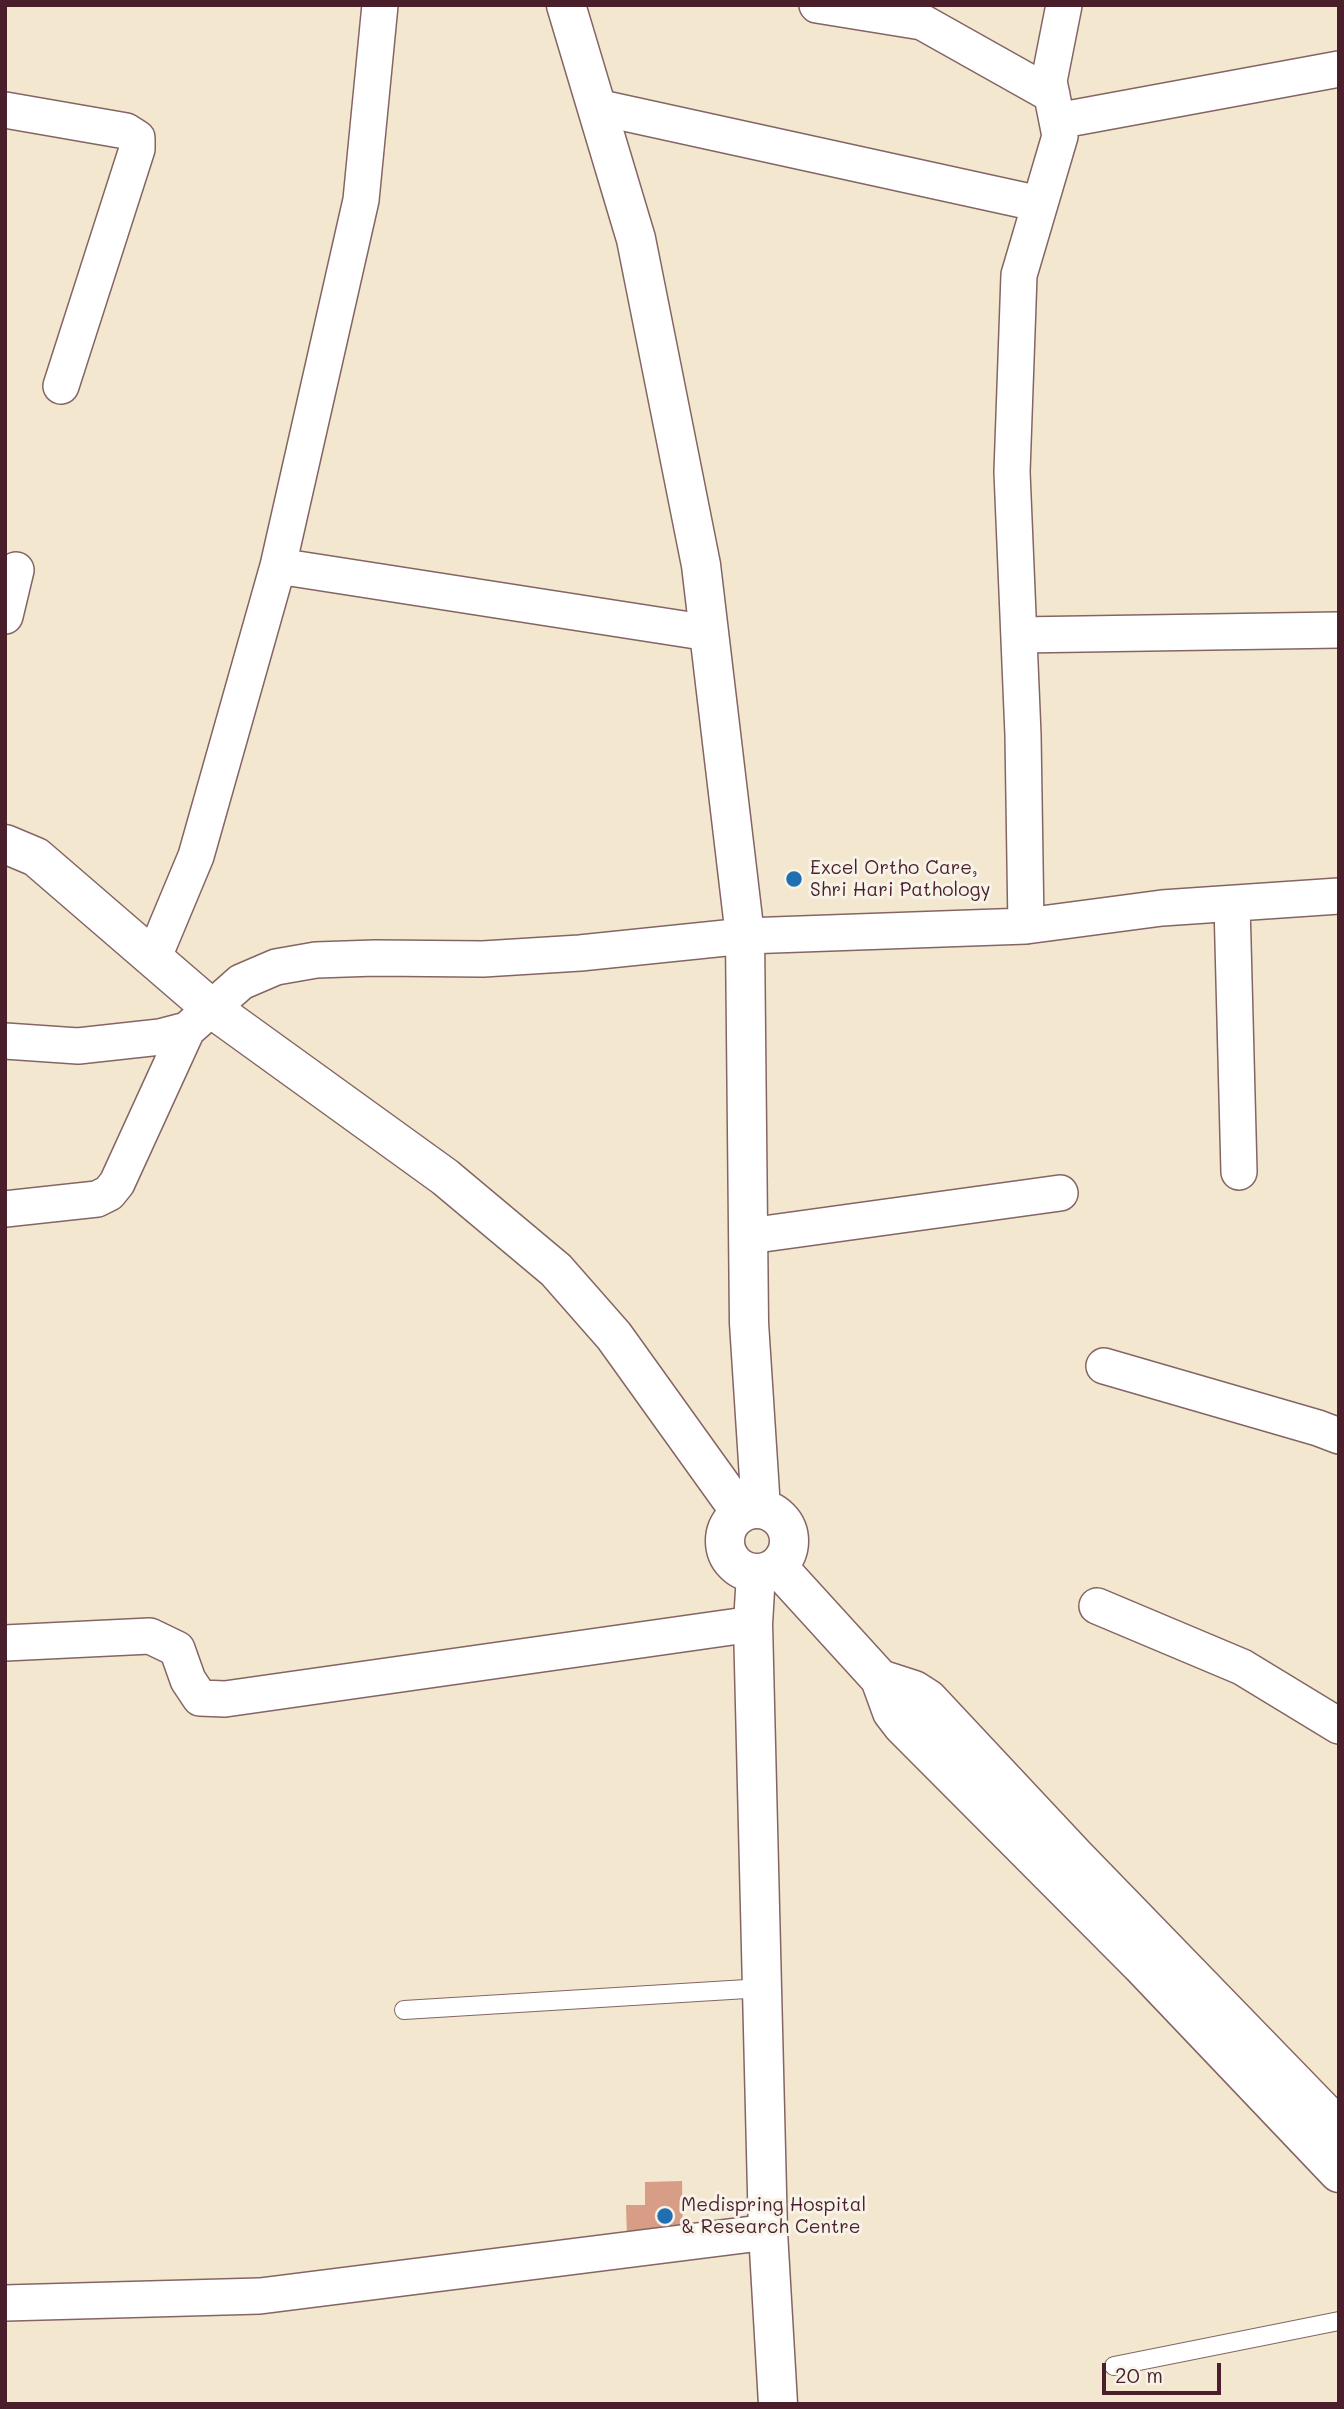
<!DOCTYPE html>
<html>
<head>
<meta charset="utf-8">
<style>
	body { margin:0 }
	#map { position:relative; width:1344px; height:2409px; overflow:hidden; background:#f3e7cf; font-family:Mali,sans-serif }
	canvas { display:block }
	.frame { position:absolute; inset:0; border:7px solid #4a1f2b; pointer-events:none }
	.scale { position:absolute; left:1102px; top:2363px; width:119px; height:32px; box-sizing:border-box; border:4px solid #4a1f2b; border-top:0; padding-left:9px; font-size:21px; line-height:24px; white-space:nowrap; color:#4a1f2b; -webkit-text-stroke:5px #f7f3e8; paint-order:stroke }
</style>
</head>
<body>
<div id="map">
<canvas width="1344" height="2409"></canvas>
<div class="frame"></div>
<div class="scale">20 m</div>
</div>
<script>
const c = document.querySelector('canvas').getContext('2d');
c.lineJoin = 'round';
function fill(path, color) { c.fillStyle = color; c.fill(path, 'evenodd'); }
const poly = rows => new Path2D(rows.map(r => 'M' + r).join(''));
function stroke(path, color, width, dash) { c.strokeStyle = color; c.lineWidth = width; c.lineCap = dash ? 'butt' : 'round'; c.setLineDash(dash || []); c.stroke(path); }
function drawText(font, color, halo, rows, align = 'center') {
  c.font = font + ' Mali,sans-serif'; c.lineWidth = 6; c.setLineDash([]); c.textBaseline = 'middle'; c.strokeStyle = halo; c.fillStyle = color; for (const [text, x, y, turn = 0] of rows) {
    c.save(); c.translate(x, y); c.rotate((+turn || 0) * Math.PI / 180); c.textAlign = isNaN(turn) ? turn : align; if (halo) c.strokeText(text, 0, 0); c.fillText(text, 0, 0); c.restore();
  }
}
const building = poly([
	[682,2181,683,2237,627,2237,626,2205,645,2205,645,2182]
]);
const service = poly([
	[404,2010,763,1988],
	[1114,2366,1339,2321]
]);
const minor = poly([
	[817,5,922,22,1052,95],
	[597,107,1040,204],
	[5,110,126,131,137,138,137,149,61,386],
	[1057,121,1339,69],
	[278,566,709,633],
	[5,616,16,570],
	[1019,635,1339,630],
	[1232,904,1239,1172],
	[1026,926,1023,735,1012,472,1019,275,1060,136,1049,81,1064,5],
	[153,959,196,856,278,566,361,200,380,5],
	[5,1041,78,1046,160,1037,187,1030,241,982,276,967,316,960,375,958,483,959,580,953,745,936,1026,926,1162,908,1339,896],
	[5,1209,97,1199,109,1193,117,1183,187,1030],
	[749,1236,1060,1193],
	[1104,1366,1318,1428,1339,1436],
	[1097,1606,1242,1667,1339,1726],
	[5,1643,150,1636,177,1649,188,1680,200,1698,225,1699,753,1624],
	[5,2303,260,2296,768,2232]
]);
const tertiary = poly([
	[566,5,636,239,701,565,745,936,749,1323,761,1509],
	[5,844,36,857,211,1008,445,1177,556,1270,614,1336,741,1513],
	'725 1541a32 32 0 1 1 64 0a32 32 0 1 1-64 0Z',
	[777,1566,880,1679,892,1712,902,1725,1141,1965,1339,2173],
	[756,1573,753,1624,768,2232,778,2404],
	[880,1679,914,1690,928,1699,1075,1856,1339,2128]
]);
const markers = [
	[794,879,9,"#1f6fb2"],
	[665,2216,9,"#1f6fb2"]
];
const poiNames = [
	["Excel Ortho Care,",810,868],
	["Shri Hari Pathology",810,890],
	["Medispring Hospital",681,2205],
	["& Research Centre",681,2227]
];
fill(building, '#d89d87');
stroke(service, '#856564', 20);
stroke(minor, '#856564', 38);
stroke(tertiary, '#856564', 41);
stroke(service, '#fff', 18);
stroke(minor, '#fff', 35);
stroke(tertiary, '#fff', 38);
for (const [x, y, r, color] of markers) { const dot = new Path2D(); dot.arc(x, y, r, 0, 2 * Math.PI); c.fillStyle = color; c.fill(dot); stroke(dot, '#f7f3e8', 2.5); }
drawText('19px', '#4a1f2b', '#f7f3e8', poiNames, 'left');
</script>
</body>
</html>
